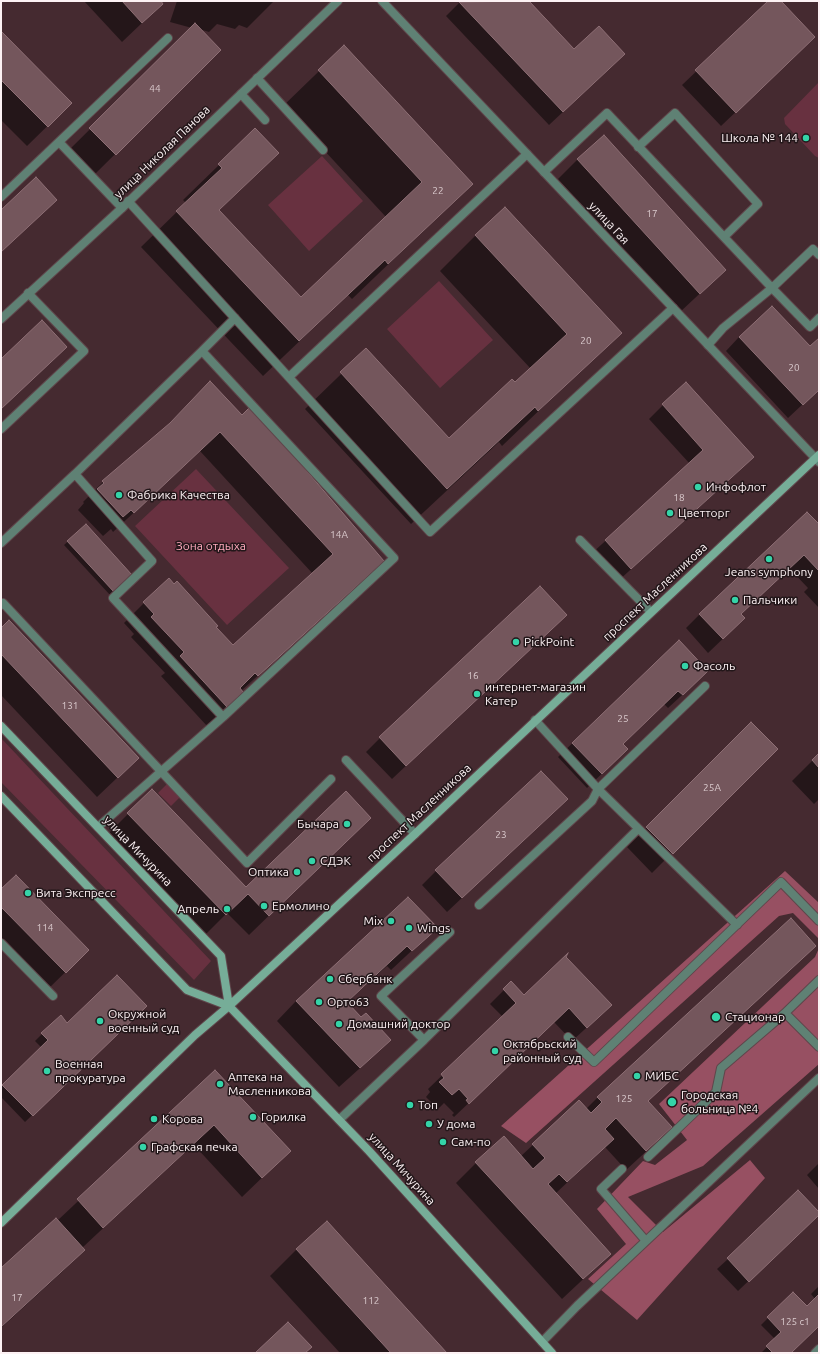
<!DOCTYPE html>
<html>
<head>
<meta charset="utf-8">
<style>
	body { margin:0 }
	#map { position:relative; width:820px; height:1354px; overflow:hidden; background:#452a30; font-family:Ubuntu,sans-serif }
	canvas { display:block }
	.frame { position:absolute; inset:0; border:2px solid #fdf2f4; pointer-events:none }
</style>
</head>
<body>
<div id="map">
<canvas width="820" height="1354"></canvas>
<div class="frame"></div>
</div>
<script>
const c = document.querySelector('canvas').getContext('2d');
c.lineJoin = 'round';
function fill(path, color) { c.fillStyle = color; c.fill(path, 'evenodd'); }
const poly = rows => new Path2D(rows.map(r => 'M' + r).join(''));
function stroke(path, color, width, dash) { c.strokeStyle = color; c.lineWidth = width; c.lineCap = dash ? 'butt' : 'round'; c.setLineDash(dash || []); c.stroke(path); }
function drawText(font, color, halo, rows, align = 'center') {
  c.font = font + ' Ubuntu,sans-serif'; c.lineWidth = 3; c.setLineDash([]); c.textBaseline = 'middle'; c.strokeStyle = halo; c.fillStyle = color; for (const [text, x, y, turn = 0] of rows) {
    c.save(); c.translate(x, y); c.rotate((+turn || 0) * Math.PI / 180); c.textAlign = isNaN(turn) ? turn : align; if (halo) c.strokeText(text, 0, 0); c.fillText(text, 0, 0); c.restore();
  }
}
const green = poly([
	[819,82,819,158,815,156,785,124,784,118],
	[322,156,363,201,309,251,268,205],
	[439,281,493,340,440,388,387,329],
	[196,469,289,568,227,625,135,526],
	[1,738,211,961,194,980,1,782],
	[167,784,180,797,171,806,158,793]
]);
const forest = poly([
	[785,871,819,903,819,939,793,913,779,916,526,1143,501,1126],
	[819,948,819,1064,703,1166,628,1197,663,1232,750,1160,765,1178,637,1320,588,1279,626,1244,597,1209,643,1161,655,1165,687,1140,659,1104,815,957]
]);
const shadow = poly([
	[84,1,159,1,162,4,122,42],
	[177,1,274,1,247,28,239,25,235,29,217,24,209,32,199,29,220,50,95,174,70,149,192,28,170,22],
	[461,1,528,1,574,51,610,68,549,125,446,16],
	[770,1,780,1,800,51,721,126,682,85],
	[1,32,71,103,27,146,1,120],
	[344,47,472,184,352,299,348,295,263,376,141,247,186,203,183,200,255,130,278,153,218,211,301,298,386,217,283,106],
	[578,159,725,270,679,313,558,179],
	[476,235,620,333,502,446,499,442,411,524,305,409,366,350,449,439,531,369,440,271],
	[739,337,810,348,819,339,819,389,788,418,726,351],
	[190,402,383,561,241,691,207,726,161,676,165,673,131,637,134,634,124,623,144,603,215,627,233,647,313,574,200,451,113,532,111,529,103,536,78,510,84,503,83,502,103,482,166,427],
	[663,405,739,471,617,582,591,554,690,464,649,419],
	[86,525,131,575,110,595,64,545],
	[819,526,819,608,804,592,808,588,789,568,740,614,730,632,708,653,686,628,700,614],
	[566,615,392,779,366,752,380,738],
	[1,629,118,777,97,797,1,695],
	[679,641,693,685,668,708,664,704,622,744,613,763,587,788,558,757],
	[751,724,776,749,652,873,627,847],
	[819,754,819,799,814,804,792,781],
	[567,799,447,912,422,885,436,871],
	[128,814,246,889,350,837,249,935,227,913,205,935,108,834],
	[1,891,88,950,45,992,1,947],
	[436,928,391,970,387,966,346,1003,369,1060,339,1087,277,1021,296,1001],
	[815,946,647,1101,671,1127,651,1147,626,1170,605,1147,555,1194,610,1254,562,1299,456,1183,476,1163,521,1156,579,1102,586,1109,598,1097],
	[565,958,596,1019,572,1041,554,1022,454,1117,452,1115,454,1113,444,1103,438,1109,426,1097,430,1092,428,1089,503,1017,490,1004,511,983,524,996],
	[146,1006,25,1122,1,1097,1,1087,42,1048,35,1041,60,1016,67,1024],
	[215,1072,269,1171,242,1197,193,1144,82,1248,84,1250,64,1270,1,1328,1,1270,57,1221],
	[819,1163,819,1189,807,1175],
	[808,1224,738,1291,717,1269,728,1259],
	[297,1249,445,1353,340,1353,270,1276],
	[819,1286,819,1325,790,1353,761,1353,775,1339,761,1325,793,1293,807,1307,815,1299,811,1294]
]);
const building = poly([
	[122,1,161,1,163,4,142,23,122,1],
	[529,1,574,49,599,26,625,54,563,112,459,2,529,1],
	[768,1,781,1,815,37,736,113,695,70,768,1],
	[195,23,221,50,116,155,89,128,195,23],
	[1,31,72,103,48,127,1,80,1,31],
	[344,45,473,184,388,264,385,260,299,341,176,211,222,168,218,164,255,128,279,153,219,210,301,297,422,182,318,70,344,45],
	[604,135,726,270,700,294,577,159,604,135],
	[36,177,57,200,1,252,1,210,36,177],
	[505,207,622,333,538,411,535,407,447,489,340,372,366,348,449,438,512,379,515,382,567,334,475,235,505,207],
	[772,306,810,346,819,338,819,390,803,405,739,337,772,306],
	[42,320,67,347,1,409,1,359,42,320],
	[210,381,242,415,251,406,384,561,258,676,255,673,240,688,243,692,227,707,180,656,184,652,151,617,154,614,143,602,169,578,174,584,177,581,218,626,216,627,233,645,333,554,220,432,134,513,131,510,123,517,97,489,104,483,102,481,170,423,210,381],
	[686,382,754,457,631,569,605,540,703,450,662,404,686,382],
	[807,512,819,524,819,571,804,555,741,614,745,618,723,639,699,614,807,512],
	[86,524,132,575,114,592,67,541,86,524],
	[540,586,567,615,406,766,379,737,540,586],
	[9,620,139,758,118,778,1,654,1,628,9,620],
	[679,640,708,671,683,695,678,691,623,744,628,749,602,774,572,743,679,640],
	[751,722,778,749,673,854,646,827,751,722],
	[819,753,819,768,812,760,819,753],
	[541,771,568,799,462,898,435,870,541,771],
	[152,789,246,887,346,791,371,818,269,916,248,894,226,915,127,813,152,789],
	[16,875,89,950,66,973,1,907,1,889,16,875],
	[408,897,438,928,412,951,407,946,347,1002,361,1017,366,1013,391,1040,360,1068,296,1001,408,897],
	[791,918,816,946,648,1101,672,1127,646,1151,616,1118,605,1129,614,1139,567,1182,559,1174,548,1184,611,1254,583,1279,475,1162,504,1136,533,1169,545,1158,532,1144,579,1100,591,1113,602,1102,597,1097,791,918],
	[568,953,566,957,612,1005,587,1028,569,1008,469,1104,466,1100,468,1099,459,1089,452,1095,439,1082,444,1078,441,1074,516,1003,503,989,511,981,524,995,568,953],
	[117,975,147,1006,33,1116,2,1085,48,1040,41,1033,61,1015,67,1023,117,975],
	[215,1070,291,1151,262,1178,214,1125,103,1228,77,1199,215,1070],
	[798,1190,819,1212,819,1215,749,1282,727,1258,798,1190],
	[56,1218,85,1250,1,1327,1,1268,56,1218],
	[327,1221,447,1353,391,1353,296,1249,327,1221],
	[793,1292,807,1306,819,1294,819,1326,791,1353,773,1353,766,1346,781,1332,767,1317,793,1292],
	[288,1322,312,1347,305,1353,255,1353,288,1322]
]);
const service = poly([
	[257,78,323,150],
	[241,94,265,120],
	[59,142,122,208],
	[638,147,675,113,758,204,724,237],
	[544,172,607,113,772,288,723,328,708,345],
	[1,197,168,38],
	[128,201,430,532,673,308],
	[819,255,813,249,772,288,810,327,819,318],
	[202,351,75,474,152,561,113,598,223,717],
	[289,377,527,154],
	[1,429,84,351,28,293],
	[580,540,651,612],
	[1,543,75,474],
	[1,605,3,603,247,863,331,779],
	[535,720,598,789,737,925],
	[346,760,415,834],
	[98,827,223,717,394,558,202,351,235,318],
	[479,905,592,801,598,789,705,686],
	[1,943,53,996],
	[785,1013,819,980],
	[568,1037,594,1062,781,882,819,921],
	[424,1040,381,996,450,932],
	[340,1119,424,1040,638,829],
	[648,1157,716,1092,721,1068,785,1013,819,1047],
	[622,1169,601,1189,646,1241],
	[542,1342,577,1306,819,1078],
	[815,1353,819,1349]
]);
const minor = poly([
	[382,1,819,462],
	[1,319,122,208,338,1]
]);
const secondary = poly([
	[1,726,221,956,229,1006],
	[1,796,187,990,229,1006,369,1151,552,1353],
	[1,1223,195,1035,229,1006,415,834,819,455]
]);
const markers = [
	[806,138,4,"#34d4a8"],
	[698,487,4,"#34d4a8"],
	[119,495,4,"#34d4a8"],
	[670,513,4,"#34d4a8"],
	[769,559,4,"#34d4a8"],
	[735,600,4,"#34d4a8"],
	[516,642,4,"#34d4a8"],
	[685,666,4,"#34d4a8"],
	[477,694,4,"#34d4a8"],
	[347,824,4,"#34d4a8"],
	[312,861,4,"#34d4a8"],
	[297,872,4,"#34d4a8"],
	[28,893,4,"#34d4a8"],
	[264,906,4,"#34d4a8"],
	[227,909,4,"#34d4a8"],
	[391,921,4,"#34d4a8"],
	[409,928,4,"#34d4a8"],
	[330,979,4,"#34d4a8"],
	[319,1002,4,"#34d4a8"],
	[716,1017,5,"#34d4a8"],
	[100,1021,4,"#34d4a8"],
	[339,1024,4,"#34d4a8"],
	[495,1051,4,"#34d4a8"],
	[47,1071,4,"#34d4a8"],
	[637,1076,4,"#34d4a8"],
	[220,1084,4,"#34d4a8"],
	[672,1102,5,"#34d4a8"],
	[410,1105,4,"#34d4a8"],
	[253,1117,4,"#34d4a8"],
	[154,1119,4,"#34d4a8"],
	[429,1124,4,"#34d4a8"],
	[443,1142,4,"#34d4a8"],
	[143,1147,4,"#34d4a8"]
];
const numberNames = [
	["44",155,89],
	["22",438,191],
	["17",652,214],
	["20",586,341],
	["20",794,368],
	["18",679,498],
	["14А",339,535],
	["16",473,676],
	["131",70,706],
	["25",623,719],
	["25А",712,788],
	["23",501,835],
	["114",45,928],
	["125",624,1099],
	["17",17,1298],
	["112",371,1301],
	["125 с1",795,1322]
];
const poiNames = [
	["Школа № 144",798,138,"right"],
	["Инфофлот",706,487],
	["Фабрика Качества",127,495],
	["Цветторг",678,513],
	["Jeans symphony",769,572,"center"],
	["Пальчики",743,600],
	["PickPoint",524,642],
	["Фасоль",693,666],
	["интернет-магазин",485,687],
	["Катер",485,701],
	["Бычара",339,824,"right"],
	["СДЭК",320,861],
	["Оптика",289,872,"right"],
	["Вита Экспресс",36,893],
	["Ермолино",272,906],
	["Апрель",219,909,"right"],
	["Mix",383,921,"right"],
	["Wings",417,928],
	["Сбербанк",338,979],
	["Орто63",327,1002],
	["Окружной",108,1014],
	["военный суд",108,1028],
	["Стационар",725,1017],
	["Домашний доктор",347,1024],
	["Октябрьский",503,1044],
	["районный суд",503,1058],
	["Военная",55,1064],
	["прокуратура",55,1078],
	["МИБС",645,1076],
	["Аптека на",228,1077],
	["Масленникова",228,1091],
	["Городская",681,1095],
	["больница №4",681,1109],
	["Топ",418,1105],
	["Горилка",261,1117],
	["Корова",162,1119],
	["У дома",437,1124],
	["Сам-по",451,1142],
	["Графская печка",151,1147]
];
const streetNames = [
	["улица Николая Панова",162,152,-44],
	["улица Гая",609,223,47],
	["проспект Масленникова",655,592,-43],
	["проспект Масленникова",419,813,-43],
	["улица Мичурина",138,851,46],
	["улица Мичурина",402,1169,48]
];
const parkNames = [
	["Зона отдыха",211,546]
];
fill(green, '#683140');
fill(forest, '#975062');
fill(shadow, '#0007');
fill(building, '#74565c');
stroke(building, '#8e6f75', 1);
stroke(service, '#5f464b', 10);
stroke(minor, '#5f464b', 10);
stroke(secondary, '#5f464b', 10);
stroke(service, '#5f8174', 8);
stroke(minor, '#5f8174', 8);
stroke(secondary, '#76ad98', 8);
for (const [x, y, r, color] of markers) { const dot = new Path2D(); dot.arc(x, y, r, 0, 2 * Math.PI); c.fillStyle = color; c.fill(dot); stroke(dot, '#23171a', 1.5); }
drawText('10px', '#dbcbce', null, numberNames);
drawText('12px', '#fdf2f4', '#23171a', poiNames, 'left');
drawText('12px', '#fdf2f4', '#23171a', streetNames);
drawText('12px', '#ffabbe', '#23171a', parkNames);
</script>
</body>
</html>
